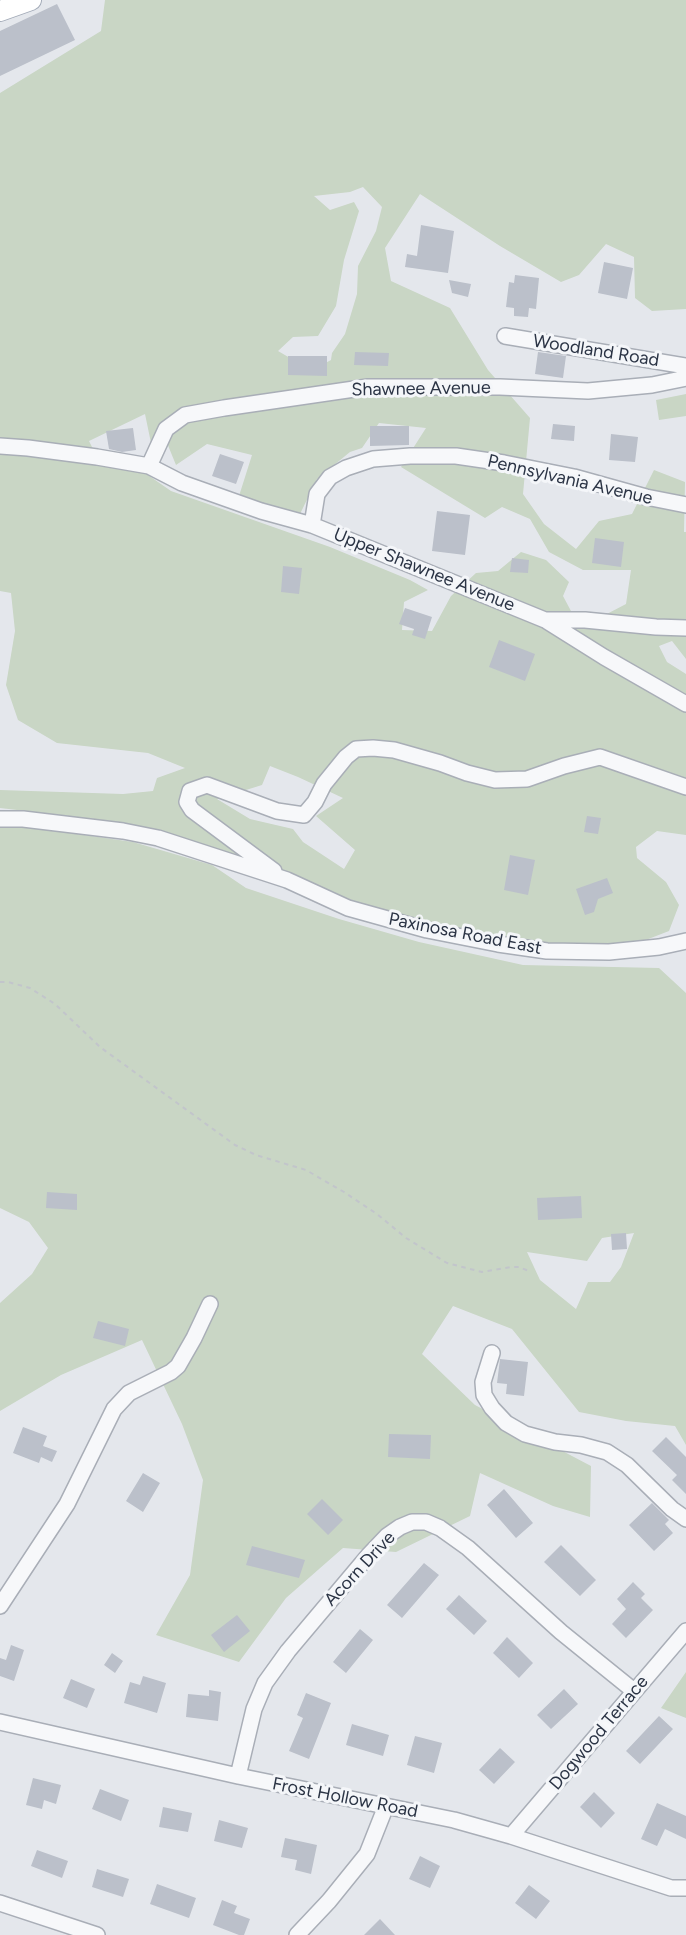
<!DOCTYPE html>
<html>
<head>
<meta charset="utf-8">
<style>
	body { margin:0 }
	canvas { display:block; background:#e4e7ec }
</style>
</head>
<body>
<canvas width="686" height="1935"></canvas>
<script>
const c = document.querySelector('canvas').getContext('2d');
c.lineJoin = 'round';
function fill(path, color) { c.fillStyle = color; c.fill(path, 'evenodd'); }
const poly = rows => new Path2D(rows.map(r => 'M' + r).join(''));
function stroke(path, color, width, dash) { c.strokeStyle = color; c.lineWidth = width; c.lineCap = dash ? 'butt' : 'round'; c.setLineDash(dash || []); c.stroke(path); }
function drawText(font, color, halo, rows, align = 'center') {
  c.font = font + ' Figtree,sans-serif'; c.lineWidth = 6; c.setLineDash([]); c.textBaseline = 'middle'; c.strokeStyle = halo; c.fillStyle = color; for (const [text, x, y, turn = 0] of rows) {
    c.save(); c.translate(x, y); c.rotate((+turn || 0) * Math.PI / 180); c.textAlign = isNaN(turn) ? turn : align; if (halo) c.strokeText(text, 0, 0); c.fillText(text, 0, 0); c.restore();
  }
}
const green = poly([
	[105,0,686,0,686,309,652,311,635,298,634,257,606,244,579,275,561,282,500,246,420,194,385,248,391,281,450,308,488,370,530,418,523,494,544,524,576,549,599,521,632,514,654,470,685,482,684,532,686,532,686,659,672,641,659,646,667,662,686,674,686,835,657,831,636,847,637,858,666,882,679,905,669,931,638,943,602,948,555,945,505,938,398,918,292,877,198,846,111,821,0,808,0,790,123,794,153,791,157,778,185,768,148,753,57,743,18,720,6,685,15,631,11,593,0,591,0,93,101,31],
	[363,187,382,207,376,231,358,266,357,294,345,334,332,353,331,360,318,367,309,369,278,351,293,337,318,336,336,306,344,260,359,211,354,202,330,210,314,196,350,192],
	[145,414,151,443,167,443,176,465,207,444,252,455,239,496,300,514,317,479,350,452,362,448,379,423,426,428,401,467,485,518,502,507,530,519,549,552,583,570,631,570,626,604,580,628,563,596,569,582,546,560,521,552,498,571,476,573,451,596,432,631,402,630,404,602,428,590,410,580,330,547,171,491,145,473,100,463,89,441],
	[270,766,298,777,343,798,316,816,355,850,344,869,303,842,293,829,250,819,217,799,262,785],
	[686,394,686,416,659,420,656,400],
	[0,823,133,842,212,865,246,888,339,919,419,942,523,965,659,968,686,993,686,1445,675,1426,626,1421,579,1412,512,1329,453,1306,422,1354,475,1405,591,1466,590,1517,553,1506,480,1473,470,1516,396,1552,343,1548,286,1598,239,1662,156,1635,190,1575,203,1480,182,1424,142,1340,61,1375,0,1411,0,1303,32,1274,48,1248,29,1222,0,1208],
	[634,1233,621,1267,610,1282,588,1282,576,1309,540,1280,527,1252,587,1261,602,1238],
	[686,1672,686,1718,661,1708]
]);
const building = poly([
	[57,4,75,40,0,76,0,31],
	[421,225,454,231,448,273,405,267,407,254,417,256],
	[604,262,633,268,627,299,598,293],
	[515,275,539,278,536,309,529,308,528,317,514,316,514,308,506,307,509,282,514,283],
	[449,280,471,284,468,297,452,293],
	[355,352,389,353,388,366,354,365],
	[538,352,566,356,563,378,535,374],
	[288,356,327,356,327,376,288,375],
	[553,424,575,426,574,441,551,439],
	[370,426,409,426,409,445,370,446],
	[133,428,136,450,122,452,109,449,106,431],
	[611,434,638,437,635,462,609,460],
	[220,454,244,462,236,484,212,476],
	[437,511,470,515,465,555,432,551],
	[595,538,624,542,621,567,592,563],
	[512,558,529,560,528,573,510,572],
	[283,566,302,568,299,594,281,592],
	[405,608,432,617,425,639,412,635,414,629,399,624],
	[499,640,535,654,525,681,489,667],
	[587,816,601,818,598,834,584,832],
	[510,855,535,860,528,895,504,890],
	[607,878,613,893,598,899,594,912,585,915,576,889],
	[47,1192,77,1194,77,1210,46,1208],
	[581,1196,582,1218,538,1220,537,1198],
	[626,1233,627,1249,612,1250,611,1234],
	[98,1321,129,1329,125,1346,93,1338],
	[500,1359,528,1362,524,1396,506,1394,507,1384,497,1383],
	[23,1427,47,1436,43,1446,57,1451,52,1462,41,1457,39,1463,13,1453],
	[389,1434,431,1435,430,1459,388,1457],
	[666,1437,686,1457,686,1494,672,1480,677,1475,652,1451],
	[143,1473,160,1483,143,1512,126,1501],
	[504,1489,533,1523,516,1538,487,1505],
	[322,1499,343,1520,328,1535,307,1514],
	[652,1503,669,1520,665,1524,673,1533,654,1551,629,1525],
	[561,1545,596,1580,580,1596,544,1562],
	[252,1546,305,1560,299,1578,246,1565],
	[424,1563,439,1575,402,1618,387,1605],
	[633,1582,645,1594,641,1598,653,1610,626,1638,612,1624,626,1609,617,1599],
	[459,1595,487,1621,474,1635,446,1609],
	[237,1615,250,1631,224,1652,211,1635],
	[360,1629,373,1640,346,1673,333,1662],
	[507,1637,533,1663,519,1678,493,1653],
	[11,1645,24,1650,14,1681,0,1676,0,1658,6,1660],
	[112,1653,123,1661,115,1673,104,1665],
	[143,1676,166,1683,157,1713,124,1703,130,1682,140,1685],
	[71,1679,95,1689,87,1708,63,1698],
	[564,1689,578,1704,551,1729,537,1715],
	[209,1690,221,1692,218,1721,186,1717,188,1694,209,1696],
	[306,1693,331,1703,309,1759,289,1751,303,1718,297,1715],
	[659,1716,673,1729,640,1764,626,1751],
	[352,1724,389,1735,383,1756,346,1745],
	[415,1736,442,1743,434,1773,407,1765],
	[500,1748,515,1762,494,1784,479,1770],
	[33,1778,61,1785,56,1804,44,1800,42,1809,26,1805],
	[100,1789,129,1800,121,1821,92,1809],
	[594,1792,615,1813,601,1828,580,1807],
	[657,1803,686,1816,686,1839,665,1829,657,1846,641,1839],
	[163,1807,192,1813,188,1832,159,1827],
	[219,1820,248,1828,242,1848,214,1841],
	[285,1838,317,1845,311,1874,295,1870,297,1860,281,1857],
	[37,1850,68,1861,62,1878,31,1866],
	[420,1856,440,1866,430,1888,409,1879],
	[97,1869,129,1879,123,1897,92,1887],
	[157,1884,196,1898,189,1918,150,1904],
	[529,1885,550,1901,536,1919,515,1903],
	[222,1900,237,1906,234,1913,250,1919,244,1935,239,1935,213,1925],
	[380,1919,395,1935,364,1935]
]);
const path = poly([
	[0,982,8,982,30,988,55,1004,100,1047,235,1145,256,1155,306,1170,344,1192,377,1214,406,1238,447,1263,482,1272,511,1267,519,1267,529,1271]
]);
const minor = poly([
	[505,336,686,366],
	[0,446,28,448,97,457,149,466,182,483,261,511,312,525,545,620,604,657,686,704],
	[149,466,166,429,185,415,224,408,368,387,500,387,588,391,652,385,686,378],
	[312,525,317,494,330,477,346,468,373,459,410,456,456,456,504,463,574,477,646,497,686,505],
	[545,620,585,620,656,627,686,628],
	[0,819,23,819,123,831,158,838,287,880,348,908,427,930,498,944,547,951,609,952,659,947,686,941],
	[274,871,192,810,187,802,190,791,207,785,277,811,304,815,315,802,324,784,346,757,356,749,373,748,394,750,440,763,467,773,495,780,527,779,564,766,600,757,686,787],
	[492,1353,483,1382,484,1395,492,1408,506,1423,525,1434,555,1442,581,1445,607,1452,627,1465,672,1509,686,1519],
	[0,1606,67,1504,114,1409,129,1393,171,1372,178,1366,194,1338,210,1304],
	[0,1722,238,1776,454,1820,511,1836,671,1888,686,1888],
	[238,1776,254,1709,265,1683,288,1651,368,1556,387,1536,400,1527,412,1522,426,1522,440,1528,468,1548,561,1632,634,1691],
	[511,1836,686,1631],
	[0,1903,97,1935],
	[297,1935,329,1901,367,1854,386,1806]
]);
const major = poly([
	[0,11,31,0]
]);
const streetNames = [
	["Woodland Road",596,351,9],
	["Shawnee Avenue",421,389,-1],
	["Pennsylvania Avenue",570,480,13],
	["Upper Shawnee Avenue",424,570,22],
	["Paxinosa Road East",465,934,11],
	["Acorn Drive",360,1569,-47],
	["Dogwood Terrace",599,1733,-50],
	["Frost Hollow Road",345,1798,11]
];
fill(green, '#c9d6c5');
fill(building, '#bbc0ca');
stroke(minor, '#a9aeb7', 18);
stroke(major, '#a3abb8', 22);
stroke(path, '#c2c5cb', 2, [4.5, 4.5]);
stroke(minor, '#f7f8fa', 15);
stroke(major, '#fff', 20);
drawText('18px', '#2b3445', '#f4f6f9', streetNames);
</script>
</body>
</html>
